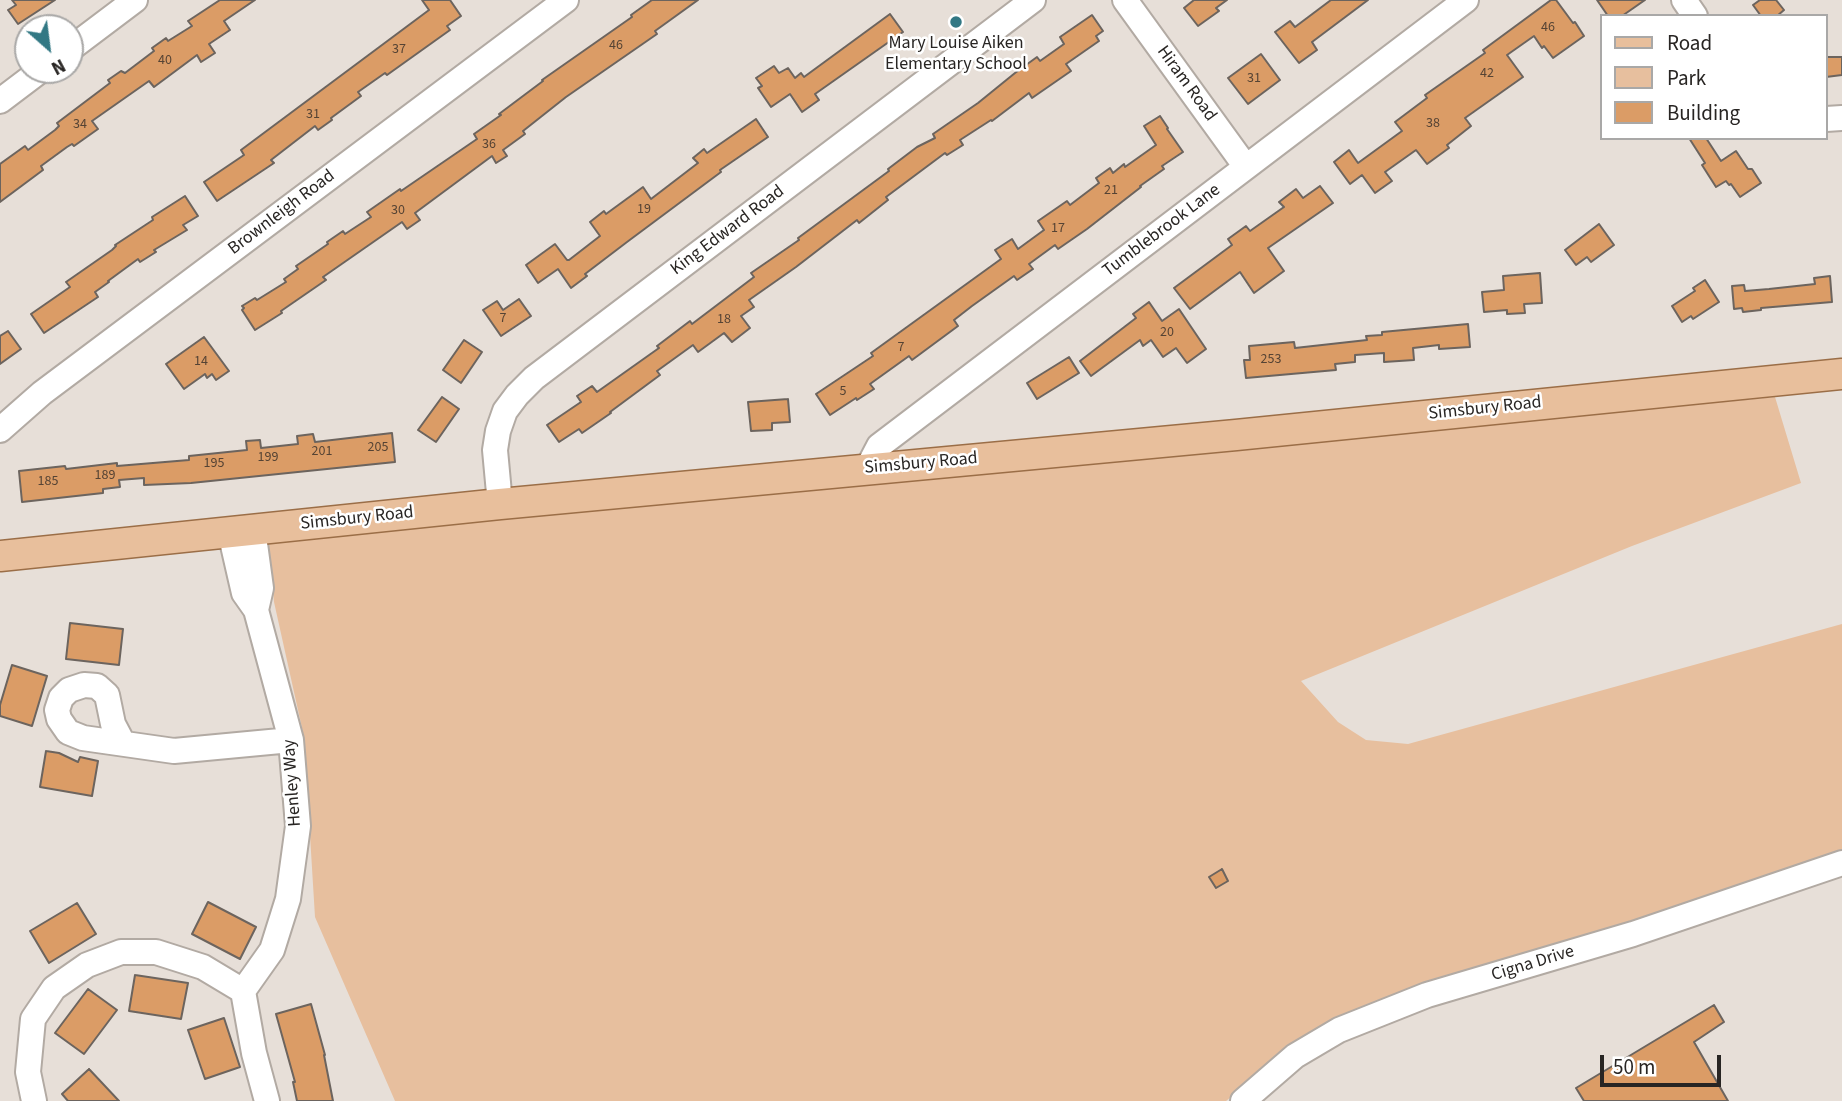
<!DOCTYPE html>
<html>
<head>
<meta charset="utf-8">
<style>
	body { margin:0 }
	#map { position:relative; width:1842px; height:1101px; overflow:hidden; background:#e7dfd8; font-family:"Source Sans 3",sans-serif }
	canvas { display:block }
	.legend { position:absolute; left:1600px; top:14px; width:228px; height:126px; box-sizing:border-box; background:#fff; border:2px solid #a9a8a7; margin:0; padding:9px 12px; list-style:none; font-size:21px; color:#282523 }
	.legend li { display:flex; align-items:center; gap:14px; height:35px }
	.legend b { width:35px; border:2px solid #a9a8a7 }
	.north { position:absolute; left:14px; top:14px; width:70px; height:70px; box-sizing:border-box; background:#fff; border:2px solid #a9a8a7; border-radius:50%; rotate:152deg; font-size:19px; font-weight:700; line-height:28px; text-align:center; color:#282523 }
	.north::after { content:''; display:block; margin:auto; width:24px; height:32px; background:#327884; clip-path:polygon(50% 0,100% 100%,50% 72%,0 100%) }
	.scale { position:absolute; left:1600px; top:1055px; width:121px; height:32px; box-sizing:border-box; border:4px solid #282523; border-top:0; padding-left:9px; font-size:21px; line-height:24px; white-space:nowrap; color:#282523; -webkit-text-stroke:5px #fff; paint-order:stroke }
</style>
</head>
<body>
<div id="map">
<canvas width="1842" height="1101"></canvas>
<ul class="legend">
<li><b style="height:9px;background:#e8bf9c"></b>Road</li>
<li><b style="height:19px;background:#e7bf9e"></b>Park</li>
<li><b style="height:19px;background:#db9c66"></b>Building</li>
</ul>
<div class="north">N</div>
<div class="scale">50 m</div>
</div>
<script>
const c = document.querySelector('canvas').getContext('2d');
c.lineJoin = 'round';
function fill(path, color) { c.fillStyle = color; c.fill(path, 'evenodd'); }
const poly = rows => new Path2D(rows.map(r => 'M' + r).join(''));
function stroke(path, color, width, dash) { c.strokeStyle = color; c.lineWidth = width; c.lineCap = dash ? 'butt' : 'round'; c.setLineDash(dash || []); c.stroke(path); }
function drawText(font, color, halo, rows, align = 'center') {
  c.font = font + ' "Source Sans 3",sans-serif'; c.lineWidth = 5; c.setLineDash([]); c.textBaseline = 'middle'; c.strokeStyle = halo; c.fillStyle = color; for (const [text, x, y, turn = 0] of rows) {
    c.save(); c.translate(x, y); c.rotate((+turn || 0) * Math.PI / 180); c.textAlign = isNaN(turn) ? turn : align; if (halo) c.strokeText(text, 0, 0); c.fillText(text, 0, 0); c.restore();
  }
}
const green = poly([
	[1775,397,1801,483,1632,546,1301,681,1338,722,1366,740,1408,744,1842,624,1842,854,1464,975,1279,1059,1226,1101,395,1101,315,917,304,737,274,602,268,540]
]);
const building = poly([
	[12,0,55,0,18,24,8,10,16,5,12,0],
	[220,0,255,0,224,21,230,30,209,44,215,53,201,62,197,55,154,87,149,81,92,121,98,129,74,146,72,144,67,147,41,166,43,170,0,202,0,164,25,146,28,150,55,130,59,126,57,123,110,83,108,80,121,71,125,73,154,51,152,48,166,38,168,41,192,26,188,21,220,0],
	[422,0,450,0,461,16,447,26,450,30,387,75,385,73,358,92,361,96,331,118,332,120,318,130,315,126,271,160,274,163,217,201,204,182,244,155,241,150,429,10,422,0],
	[652,0,698,0,655,31,657,34,566,97,523,131,525,134,503,150,507,156,496,163,492,156,415,213,420,220,407,229,402,222,323,277,326,280,281,311,282,313,255,330,242,310,244,308,242,306,255,298,257,300,286,282,284,279,298,269,296,266,328,244,327,242,343,231,345,234,371,217,367,212,400,189,401,191,477,139,474,134,501,115,499,114,543,81,542,80,632,17,631,15,652,0],
	[1194,0,1227,0,1216,8,1219,11,1198,26,1184,8,1194,0],
	[1331,0,1368,0,1312,42,1317,50,1299,63,1275,32,1290,21,1295,27,1331,0],
	[1551,0,1556,0,1573,23,1575,22,1584,36,1553,58,1544,46,1542,48,1534,36,1507,55,1523,77,1465,118,1471,126,1447,145,1449,148,1427,164,1416,150,1385,172,1392,181,1375,193,1362,175,1350,184,1334,162,1349,150,1358,163,1402,131,1395,122,1427,98,1425,95,1485,53,1483,50,1551,0],
	[1597,0,1645,0,1622,16,1608,16,1597,0],
	[1760,0,1776,0,1784,10,1777,16,1761,16,1753,5,1760,0],
	[890,14,903,32,815,94,819,100,802,112,790,94,771,107,758,88,762,86,756,78,774,66,779,73,788,68,795,78,801,73,804,77,890,14],
	[1092,15,1103,31,1096,36,1099,41,1066,64,1071,71,1032,98,1029,93,992,121,991,120,960,140,963,145,947,155,945,153,886,197,888,200,859,223,857,220,796,267,749,300,754,307,741,316,750,328,732,342,724,333,698,352,693,345,657,371,660,375,610,412,611,413,582,433,579,429,559,442,547,425,581,402,577,396,592,386,597,392,659,348,657,346,690,321,692,324,754,277,751,273,799,240,798,238,889,171,888,169,917,147,935,138,933,134,978,103,1015,73,1037,57,1040,61,1064,44,1060,37,1092,15],
	[1261,54,1280,80,1248,104,1228,78,1261,54],
	[1826,57,1842,57,1842,75,1826,77,1826,57],
	[1160,116,1168,128,1167,129,1183,152,1162,166,1164,169,1140,186,1141,187,1087,229,1058,249,1055,245,1029,264,1033,269,1017,280,1014,276,972,306,954,320,958,326,912,360,909,356,870,384,874,389,857,400,856,398,830,415,816,394,873,356,871,353,1001,259,995,250,1012,239,1018,249,1044,230,1038,221,1067,201,1070,205,1099,183,1096,178,1110,168,1113,173,1124,164,1125,167,1156,145,1144,126,1160,116],
	[756,119,768,137,720,170,721,172,627,242,585,274,587,276,571,288,558,269,538,283,526,265,555,244,567,260,569,260,600,236,590,222,604,211,606,214,643,187,651,199,698,163,693,158,704,149,707,153,756,119],
	[1689,138,1706,138,1721,161,1736,151,1748,169,1752,169,1761,183,1740,197,1731,184,1729,185,1726,181,1716,187,1702,165,1705,163,1689,138],
	[1320,186,1333,203,1268,248,1284,271,1254,293,1240,272,1190,309,1174,288,1232,245,1228,239,1246,226,1250,231,1284,207,1279,202,1296,189,1303,198,1320,186],
	[185,196,198,216,183,225,187,230,154,250,156,252,140,262,138,259,108,281,109,282,95,292,98,297,44,333,31,314,70,287,66,282,112,250,116,246,115,245,153,220,152,217,185,196],
	[1599,224,1614,245,1591,262,1587,257,1576,265,1565,250,1599,224],
	[1540,273,1542,303,1524,304,1525,313,1507,314,1507,310,1484,312,1482,292,1504,290,1503,276,1540,273],
	[1830,276,1832,302,1761,308,1761,310,1743,312,1742,308,1734,309,1732,286,1744,285,1745,291,1769,289,1815,284,1814,278,1830,276],
	[1705,280,1719,302,1693,319,1691,316,1682,322,1672,306,1695,291,1693,288,1705,280],
	[519,299,531,316,501,336,483,310,497,301,503,310,519,299],
	[1149,302,1162,321,1179,309,1206,349,1187,363,1176,348,1163,357,1151,340,1143,346,1140,340,1091,376,1080,361,1136,318,1133,314,1149,302],
	[1468,324,1470,347,1439,349,1439,345,1413,348,1414,360,1384,362,1384,353,1355,355,1355,362,1335,364,1336,370,1246,378,1244,360,1250,360,1249,346,1294,342,1295,348,1367,340,1366,336,1382,335,1382,332,1468,324],
	[8,331,21,349,0,364,0,336,8,331],
	[204,337,229,371,216,380,212,374,207,378,205,374,184,389,166,364,204,337],
	[464,340,482,352,461,383,443,370,464,340],
	[1069,357,1079,373,1037,399,1027,383,1069,357],
	[442,397,459,409,436,442,418,430,442,397],
	[788,399,790,422,772,423,772,430,751,431,748,402,788,399],
	[392,433,395,462,191,483,144,485,144,478,119,480,120,487,103,489,103,493,22,502,19,471,65,466,66,469,117,463,117,466,189,460,189,456,247,450,246,441,260,440,261,448,298,444,297,436,313,434,315,442,392,433],
	[70,623,123,629,119,665,66,659,70,623],
	[12,665,47,676,32,726,0,716,0,705,12,665],
	[46,751,59,753,78,762,80,757,98,761,92,796,40,787,46,751],
	[1222,869,1228,881,1216,888,1209,877,1222,869],
	[208,902,256,927,240,959,192,934,208,902],
	[77,903,96,934,49,963,30,931,77,903],
	[135,975,188,983,181,1019,129,1011,135,975],
	[88,989,117,1010,84,1054,55,1033,88,989],
	[311,1004,325,1055,324,1055,333,1101,297,1101,293,1082,295,1082,276,1014,311,1004],
	[1714,1005,1724,1022,1694,1042,1728,1101,1584,1101,1576,1088,1714,1005],
	[224,1018,240,1067,205,1079,188,1030,224,1018],
	[89,1069,119,1101,68,1101,62,1094,89,1069]
]);
const minor = poly([
	[1125,0,1246,167],
	[1684,0,1695,16],
	[70,49,135,0],
	[0,101,41,70],
	[1826,119,1842,118],
	[0,430,42,393,566,0],
	[867,469,879,446,1466,0],
	[500,504,495,450,498,431,505,411,517,395,534,378,1033,0],
	[253,529,261,588,256,610],
	[230,532,244,593,256,610,291,740,298,826,288,899,272,950,243,991],
	[123,743,113,724,107,695,97,686,84,685,69,690,61,698,57,710,59,719,68,732,83,738,174,751,291,740],
	[34,1101,28,1072,33,1019,54,988,87,965,121,952,156,952,203,967,243,991,254,1053,267,1101],
	[1243,1101,1295,1056,1339,1030,1427,995,1633,934,1842,863]
]);
const major = poly([
	[0,556,500,504,1236,435,1842,374]
]);
const markers = [
	[956,22,7,"#327884"]
];
const numberNames = [
	["46",1548,28],
	["46",616,46],
	["37",399,50],
	["40",165,61],
	["42",1487,74],
	["31",1254,79],
	["31",313,115],
	["38",1433,124],
	["34",80,125],
	["36",489,145],
	["21",1111,191],
	["19",644,210],
	["30",398,211],
	["17",1058,229],
	["7",503,319],
	["18",724,320],
	["20",1167,333],
	["7",901,348],
	["253",1271,360],
	["14",201,362],
	["5",843,392],
	["205",378,448],
	["201",322,452],
	["199",268,458],
	["195",214,464],
	["189",105,476],
	["185",48,482]
];
const poiNames = [
	["Mary Louise Aiken",956,44],
	["Elementary School",956,65]
];
const streetNames = [
	["Hiram Road",1186,84,54],
	["Brownleigh Road",282,213,-37],
	["King Edward Road",728,231,-37],
	["Tumblebrook Lane",1162,231,-37],
	["Simsbury Road",1485,409,-6],
	["Simsbury Road",921,464,-5],
	["Simsbury Road",357,519,-6],
	["Henley Way",293,783,-94],
	["Cigna Drive",1533,964,-17]
];
fill(green, '#e7bf9e');
fill(building, '#db9c66');
stroke(building, '#6c645e', 2);
stroke(minor, '#b2aaa3', 28);
stroke(major, '#9b6e47', 33);
stroke(minor, '#fff', 24);
stroke(major, '#e8bf9c', 30);
for (const [x, y, r, color] of markers) { const dot = new Path2D(); dot.arc(x, y, r, 0, 2 * Math.PI); c.fillStyle = color; c.fill(dot); stroke(dot, '#fff', 2.5); }
drawText('14px', '#554334', null, numberNames);
drawText('18px', '#282523', '#fff', poiNames);
drawText('18px', '#282523', '#fff', streetNames);
</script>
</body>
</html>
